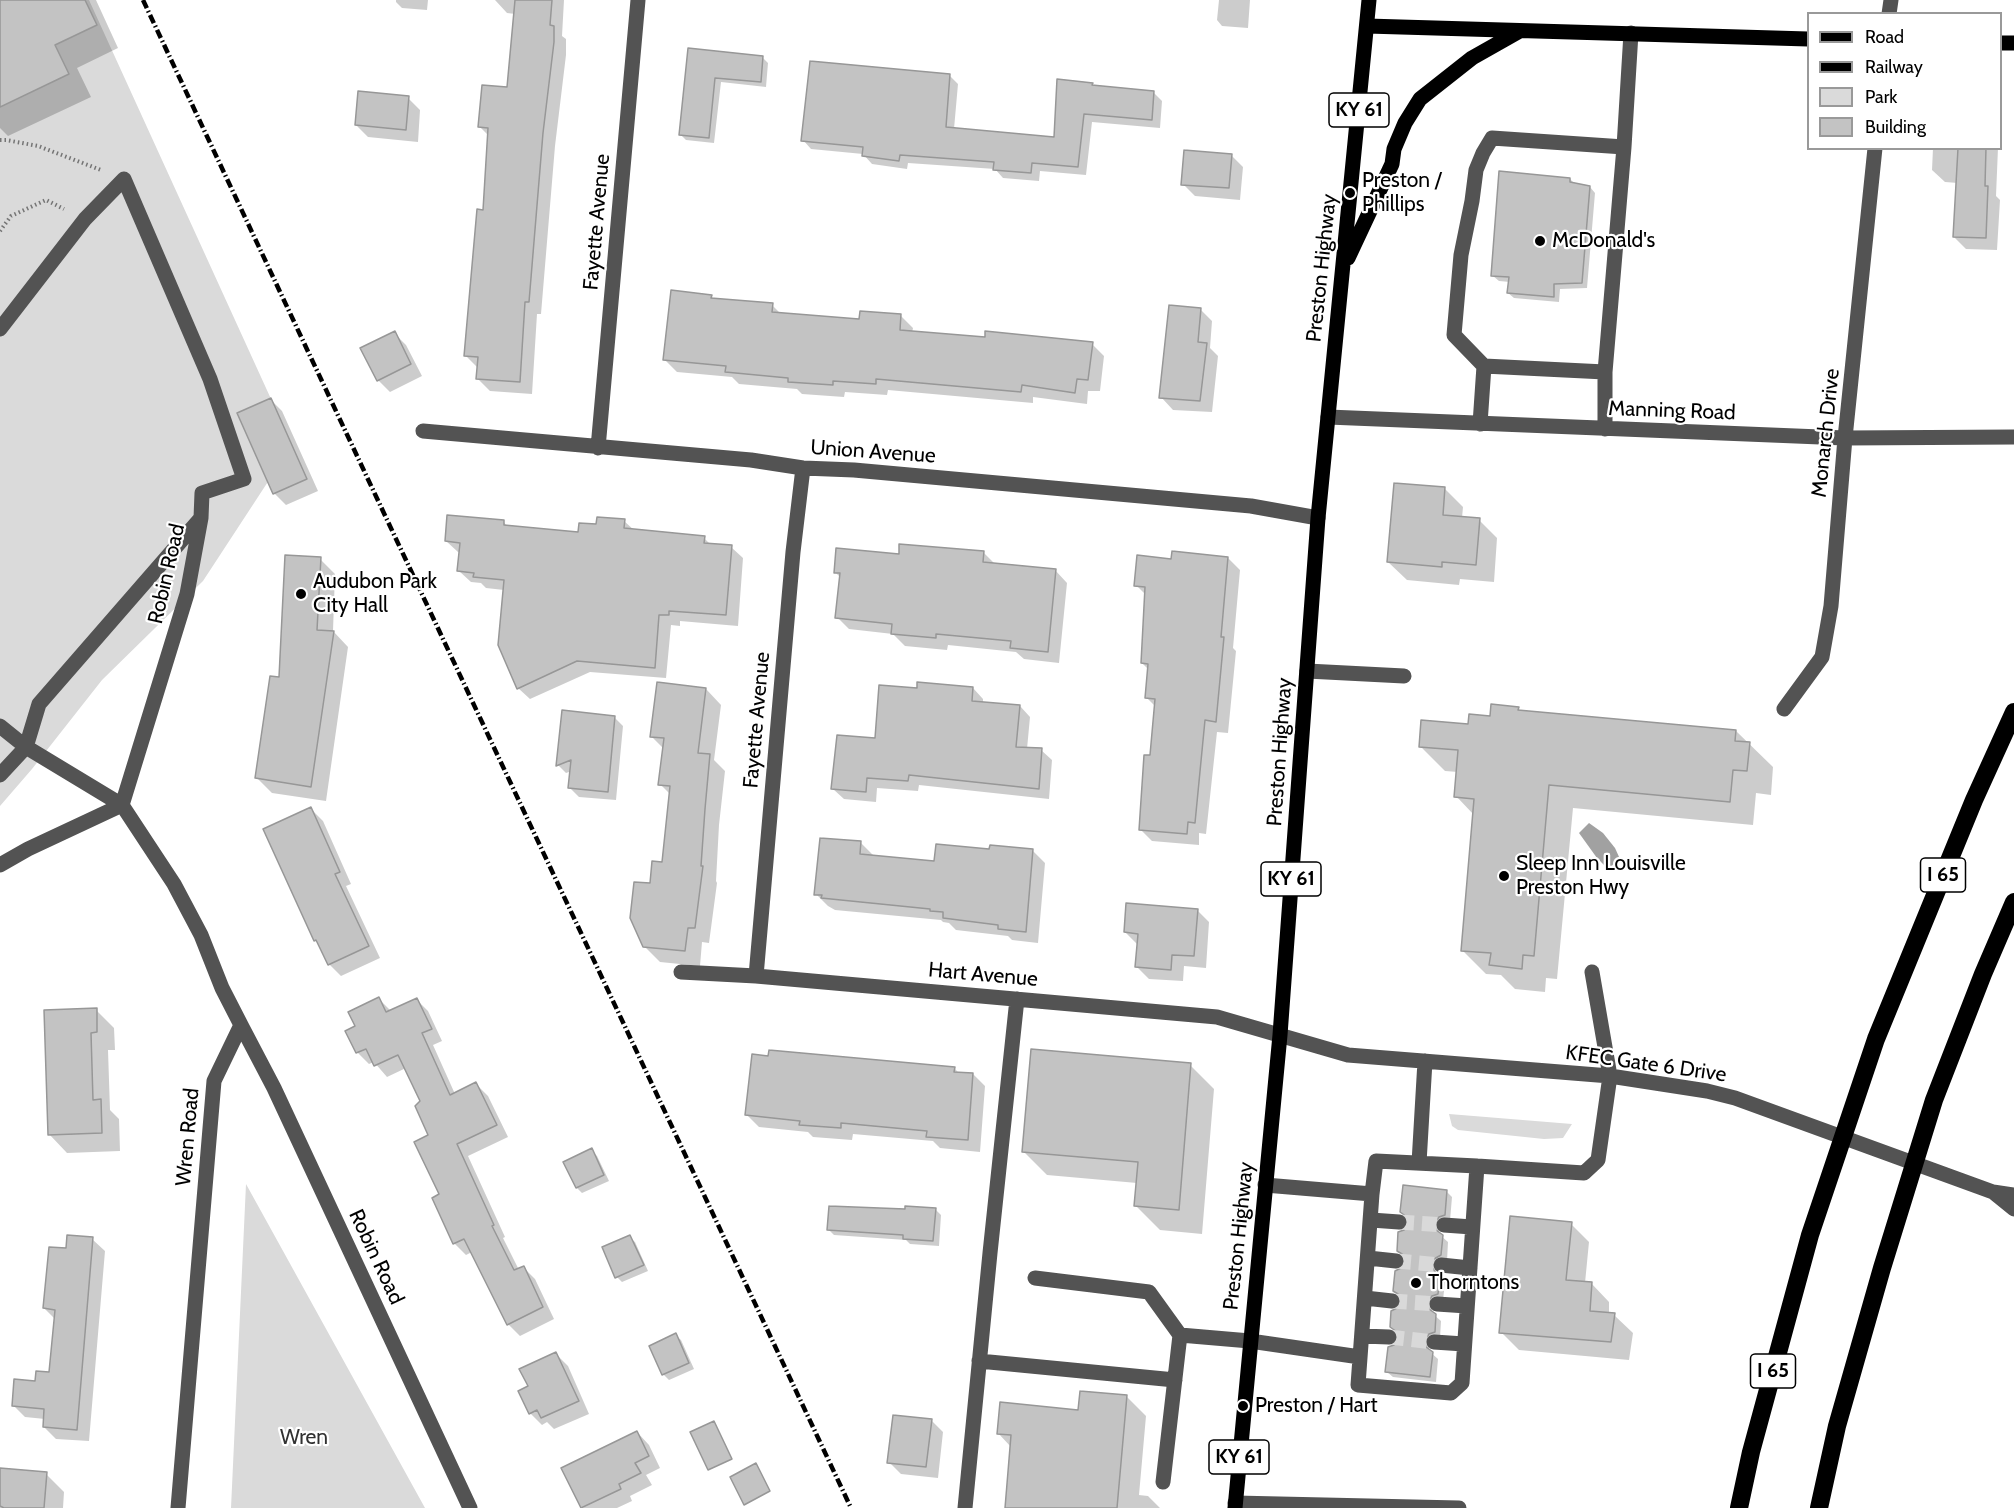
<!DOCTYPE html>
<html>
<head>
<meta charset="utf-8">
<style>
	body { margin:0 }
	#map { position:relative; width:2014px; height:1508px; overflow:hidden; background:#fff; font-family:Cabin,sans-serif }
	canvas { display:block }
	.legend { position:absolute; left:1807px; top:12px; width:195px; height:138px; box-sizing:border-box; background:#fff; border:2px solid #999; margin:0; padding:8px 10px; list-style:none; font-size:18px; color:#000 }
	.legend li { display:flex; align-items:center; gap:12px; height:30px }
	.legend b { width:30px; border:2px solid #999 }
</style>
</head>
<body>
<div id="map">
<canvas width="2014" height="1508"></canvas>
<ul class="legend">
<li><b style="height:8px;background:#000"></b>Road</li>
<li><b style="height:8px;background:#000"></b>Railway</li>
<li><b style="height:16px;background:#dadada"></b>Park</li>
<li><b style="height:16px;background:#c3c3c3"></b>Building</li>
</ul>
</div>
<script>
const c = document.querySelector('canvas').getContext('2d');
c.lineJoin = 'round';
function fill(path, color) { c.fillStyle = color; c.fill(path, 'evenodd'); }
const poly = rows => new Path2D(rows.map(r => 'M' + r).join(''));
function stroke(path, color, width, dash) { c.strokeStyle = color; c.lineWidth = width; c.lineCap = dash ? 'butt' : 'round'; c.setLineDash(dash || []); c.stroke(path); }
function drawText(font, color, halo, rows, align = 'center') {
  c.font = font + ' Cabin,sans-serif'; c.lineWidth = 4.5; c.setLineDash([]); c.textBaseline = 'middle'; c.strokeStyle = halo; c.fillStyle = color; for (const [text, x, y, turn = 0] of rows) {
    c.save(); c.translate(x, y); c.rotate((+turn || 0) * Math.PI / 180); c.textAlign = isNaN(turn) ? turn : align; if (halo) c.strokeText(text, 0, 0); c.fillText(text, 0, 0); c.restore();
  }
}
const green = poly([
	[0,0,89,0,292,445,203,581,102,680,32,769,0,806],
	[1449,1114,1572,1124,1563,1138,1544,1139,1458,1130,1452,1126],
	[246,1184,425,1508,231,1508]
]);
const water = poly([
	[1589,823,1603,833,1615,848,1620,859,1608,869,1597,858,1579,833]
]);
const shadow = poly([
	[0,0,96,0,118,48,77,68,91,97,8,136,0,128],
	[396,0,428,0,427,10,402,8,396,2],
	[495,0,564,0,562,36,566,39,566,55,555,146,541,314,537,314,532,394,490,391,478,379,477,367,465,355,484,212,489,136,480,127,508,88,515,14,507,13],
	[1219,0,1250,0,1248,28,1222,26,1217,20],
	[689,50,762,57,768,63,766,87,721,82,714,143,686,140,680,134],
	[949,75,958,84,954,129,1055,138,1092,84,1095,87,1154,93,1162,101,1160,128,1092,122,1086,175,1040,171,1039,181,1003,178,995,169,908,163,907,169,872,164,863,154,811,149,803,140],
	[408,98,420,110,418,142,368,137,356,125],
	[1933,148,1998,148,1996,196,2000,200,1997,250,1966,249,1954,237,1958,183,1945,182,1932,170],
	[1231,155,1243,167,1240,200,1195,196,1183,184],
	[1570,179,1575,184,1590,187,1595,193,1587,288,1560,289,1559,302,1514,298,1508,293,1510,282,1499,281,1493,276],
	[711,296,715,300,772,305,782,315,860,321,901,316,913,328,912,333,1092,344,1104,356,1100,391,1088,391,1087,404,1033,397,1033,403,888,390,887,395,845,392,844,397,802,394,797,389,739,384,732,377,677,372,665,360],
	[1200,309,1212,321,1210,348,1218,356,1212,412,1173,410,1161,397],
	[394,333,406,345,422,376,390,392,378,380],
	[270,399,282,411,318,491,286,505,274,493],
	[1445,489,1463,507,1462,518,1479,520,1497,538,1494,582,1460,579,1459,585,1407,580,1388,562],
	[624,521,634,530,704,538,711,545,731,547,743,558,738,626,680,621,680,626,671,625,666,678,590,672,530,699,518,688,504,590,486,588,481,583,471,582,459,571,461,553,458,552,446,541,503,522,509,527,580,534,597,526],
	[983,552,996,565,1055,570,1067,583,1059,663,1024,659,1016,652,948,645,947,650,905,646,893,634,849,629,837,617,841,578,835,572,900,556],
	[1228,558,1240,570,1233,648,1236,651,1228,733,1217,732,1206,834,1199,833,1199,845,1152,841,1140,829,1152,757,1156,707,1147,698,1149,670,1142,663,1146,595,1136,585,1173,560],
	[320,559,335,574,333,631,348,647,326,801,272,793,257,778,281,679],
	[973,688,983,699,983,703,1020,706,1030,717,1027,749,1041,750,1052,760,1049,799,919,785,918,791,877,788,876,802,844,799,833,789,876,739],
	[706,689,721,705,714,760,725,771,719,825,716,881,717,883,709,943,702,942,700,966,660,962,644,946,651,885,664,864,670,794,660,784,664,749,651,736],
	[1518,708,1521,711,1736,731,1773,767,1771,795,1756,793,1753,825,1573,808,1557,979,1546,978,1545,992,1515,989,1501,975,1486,974,1462,950,1474,815,1456,796,1458,772,1445,771,1421,747],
	[614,717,623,726,616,800,579,797,570,788,572,771,566,773,558,765],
	[311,809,323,821,351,884,346,886,380,958,341,976,329,964,320,945,315,940],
	[861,843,873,855,873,857,936,863,991,850,1033,851,1045,863,1038,943,1012,940,1008,936,956,930,949,923,943,922,941,920,835,910,828,906,816,894],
	[1197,910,1209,922,1206,968,1184,966,1183,981,1149,979,1137,967,1137,944,1125,932],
	[379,999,391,1011,416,999,428,1011,442,1041,433,1045,455,1094,476,1084,488,1096,508,1137,468,1156,505,1237,503,1238,519,1270,523,1267,535,1279,554,1319,520,1336,508,1324,472,1252,466,1255,454,1243,441,1195,422,1101,406,1068,387,1077,374,1062,369,1064,357,1052,357,1027],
	[96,1010,114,1028,115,1050,108,1050,110,1110,119,1119,120,1151,67,1153,49,1134],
	[1190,1065,1214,1089,1202,1234,1160,1230,1136,1206,1137,1183,1047,1175,1023,1151],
	[954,1068,959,1073,973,1074,985,1086,980,1152,940,1148,933,1141,853,1134,852,1140,813,1137,808,1132,759,1127,747,1115],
	[591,1150,597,1156,609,1181,582,1193,577,1188],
	[1446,1191,1452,1197,1450,1221,1439,1230,1440,1235,1448,1242,1447,1261,1439,1264,1436,1271,1445,1282,1443,1300,1432,1309,1433,1314,1441,1321,1440,1338,1429,1347,1430,1352,1438,1359,1436,1382,1393,1377,1387,1372,1395,1347,1400,1338,1399,1334,1391,1327,1403,1301,1395,1291,1407,1261,1398,1251,1405,1232,1410,1224,1402,1212],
	[935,1209,941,1215,939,1246,910,1244,906,1240,834,1235,829,1230,906,1211],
	[1571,1224,1589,1242,1585,1283,1591,1283,1609,1302,1609,1314,1614,1315,1633,1333,1629,1360,1519,1350,1501,1332],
	[629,1237,635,1242,648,1271,622,1282,617,1277],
	[92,1239,105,1251,89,1441,56,1439,44,1427,45,1419,25,1417,13,1405,36,1382,50,1373,55,1319,44,1308],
	[675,1335,681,1340,694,1369,669,1380,663,1374,651,1346],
	[556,1354,568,1366,589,1414,554,1429,547,1422,542,1425,530,1413,530,1387],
	[1126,1396,1146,1416,1139,1495,1148,1496,1160,1508,1006,1508,1011,1447,998,1433],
	[931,1420,943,1432,938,1478,901,1474,889,1462],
	[637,1432,649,1445,660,1468,646,1475,652,1485,630,1496,632,1501,617,1508,583,1508],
	[0,1470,46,1474,64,1492,63,1508,0,1508]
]);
const building = poly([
	[0,0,85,0,97,25,55,45,69,74,0,107,0,0],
	[515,0,552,0,550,25,554,26,554,42,543,133,529,302,525,302,520,382,476,379,478,357,464,356,477,209,483,210,488,128,478,127,482,85,507,87,515,0],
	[688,48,763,56,761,82,715,78,709,138,679,135,688,48],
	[810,61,950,74,946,127,1054,137,1057,79,1093,83,1092,85,1154,91,1152,120,1084,114,1078,167,1032,163,1031,173,993,170,994,162,900,155,899,161,862,156,863,147,801,141,810,61],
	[358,91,409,96,406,130,355,125,358,91],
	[1958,148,1986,148,1985,186,1988,186,1986,238,1953,237,1958,148],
	[1184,150,1232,154,1229,188,1181,185,1184,150],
	[1499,171,1570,178,1570,182,1590,186,1582,283,1554,284,1554,297,1507,293,1509,277,1491,276,1499,171],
	[671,290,712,295,711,298,773,303,772,312,859,319,860,311,901,314,900,330,985,337,985,331,1093,342,1088,380,1077,379,1075,393,1022,385,1021,392,876,379,876,384,833,381,833,385,788,382,788,378,725,372,726,366,663,360,671,290],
	[1169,305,1201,308,1198,342,1207,343,1200,401,1159,398,1169,305],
	[395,331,411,364,377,381,360,348,395,331],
	[271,398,307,479,273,494,237,413,271,398],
	[1394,483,1445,487,1443,515,1480,518,1476,565,1442,562,1442,567,1387,562,1394,483],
	[447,515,504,520,504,525,578,532,579,523,596,524,597,517,625,519,624,528,705,536,704,543,732,545,726,615,669,611,669,615,659,615,655,668,577,661,517,689,498,645,504,580,473,577,474,573,457,571,460,543,445,541,447,515],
	[899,544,984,551,983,562,1056,569,1048,652,1010,648,1011,641,936,634,936,638,891,634,892,624,835,618,840,573,834,573,836,548,899,554,899,544],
	[1172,551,1228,557,1221,637,1224,637,1216,722,1205,720,1195,823,1188,822,1187,834,1139,830,1144,755,1150,755,1155,699,1145,698,1148,664,1141,663,1145,587,1134,586,1137,555,1171,559,1172,551],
	[285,555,321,557,317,630,334,631,311,787,255,778,270,676,279,677,285,555],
	[657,682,706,688,698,753,710,754,705,809,701,866,703,866,695,928,688,928,685,951,643,947,630,918,634,882,650,883,652,861,662,862,670,786,658,785,664,738,650,737,657,682],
	[917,682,973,687,972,701,1020,705,1016,747,1042,748,1039,789,909,775,908,781,867,778,866,792,831,789,837,735,875,738,879,685,917,688,917,682],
	[1491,704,1519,707,1518,710,1736,730,1735,741,1750,742,1747,771,1733,770,1730,802,1549,785,1534,956,1523,955,1522,969,1489,965,1491,953,1461,951,1474,799,1454,797,1458,750,1419,747,1421,720,1468,724,1469,714,1490,716,1491,704],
	[562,710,615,716,608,792,568,788,571,760,556,766,562,710],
	[311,807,340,872,335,874,369,946,328,965,316,940,314,941,263,829,311,807],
	[820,838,861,841,860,854,934,861,936,844,989,849,990,845,1033,849,1026,932,998,929,998,925,943,918,943,912,930,911,930,909,821,898,822,895,814,895,820,838],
	[1126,903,1198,909,1194,956,1172,955,1171,970,1135,967,1138,934,1124,932,1126,903],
	[379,997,386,1012,417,998,432,1029,422,1033,450,1095,476,1082,497,1125,457,1144,494,1225,492,1226,514,1270,524,1266,543,1307,507,1325,464,1239,453,1244,432,1198,439,1194,414,1142,428,1135,415,1106,420,1101,398,1055,374,1066,366,1049,356,1053,345,1031,355,1026,348,1012,379,997],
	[97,1008,97,1032,91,1033,93,1100,101,1099,102,1133,48,1135,44,1010,97,1008],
	[1031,1049,1191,1063,1179,1210,1134,1206,1138,1162,1022,1152,1031,1049],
	[769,1050,955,1067,954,1072,973,1073,968,1140,926,1137,927,1131,841,1123,841,1128,799,1125,800,1121,745,1115,752,1054,768,1056,769,1050],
	[592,1148,604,1175,576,1188,563,1162,592,1148],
	[1403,1185,1447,1190,1445,1215,1439,1217,1434,1224,1436,1230,1443,1235,1441,1255,1434,1259,1431,1265,1435,1272,1440,1275,1438,1294,1432,1296,1427,1303,1429,1309,1436,1314,1435,1332,1429,1334,1424,1341,1426,1347,1433,1352,1430,1377,1385,1372,1388,1347,1394,1345,1399,1338,1397,1332,1390,1327,1391,1311,1399,1307,1402,1301,1398,1294,1393,1291,1395,1271,1403,1267,1406,1261,1402,1254,1397,1251,1398,1232,1404,1230,1409,1223,1407,1217,1400,1212,1403,1185],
	[829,1206,905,1209,905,1206,936,1208,933,1241,903,1239,903,1235,827,1230,829,1206],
	[1510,1216,1572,1222,1566,1280,1592,1282,1590,1311,1615,1313,1611,1342,1499,1333,1510,1216],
	[67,1235,93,1237,77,1430,43,1427,44,1409,12,1406,14,1379,35,1381,36,1371,49,1372,55,1310,43,1308,49,1247,66,1248,67,1235],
	[630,1235,644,1265,615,1278,602,1247,630,1235],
	[676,1333,689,1363,662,1375,649,1346,676,1333],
	[556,1352,579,1401,541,1418,537,1410,529,1414,518,1391,528,1386,519,1369,556,1352],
	[1080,1391,1127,1395,1117,1508,1005,1508,1011,1435,997,1434,1000,1402,1078,1410,1080,1391],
	[893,1415,932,1419,926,1467,887,1463,893,1415],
	[714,1421,732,1459,708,1470,690,1432,714,1421],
	[637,1431,649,1456,635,1463,641,1473,619,1484,621,1489,581,1508,561,1468,637,1431],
	[756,1463,770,1491,744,1505,730,1477,756,1463],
	[0,1468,47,1472,44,1508,4,1508,0,1506,0,1468]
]);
const minorTunnel = poly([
	[1399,1222,1444,1225],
	[1396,1261,1441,1265],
	[1392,1301,1437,1304],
	[1389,1337,1434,1342]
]);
const path = poly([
	[0,140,6,140,38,146,101,170],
	[0,231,11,216,46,200,64,209]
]);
const minor = poly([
	[1889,14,1891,0],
	[1624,147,1631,33],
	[0,329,85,219,124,179,210,379,244,479,202,493,201,518,187,594,122,805],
	[1328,417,1845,438,2014,437],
	[1480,424,1484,366,1454,335,1461,255,1472,201,1476,170,1483,153,1492,138,1624,147,1605,372,1484,366],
	[1605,429,1605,372],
	[423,431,751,460,803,468,854,470,1251,506,1318,518],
	[598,448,638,0],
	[1307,671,1404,676],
	[1784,709,1822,657,1831,606,1845,438,1875,148],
	[0,726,26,747,39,704,201,518],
	[0,775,26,747,122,805,174,884,201,935,222,988,241,1025,214,1081,178,1508],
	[0,865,28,849,122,805],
	[681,972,756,976,1217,1017,1348,1055,1610,1076,1707,1091,1735,1098,1993,1192,2014,1195],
	[756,976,793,552,803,468],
	[241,1025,274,1088,470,1508],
	[1419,1163,1425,1061],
	[1477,1166,1584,1173,1598,1160,1610,1076,1592,972],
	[1265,1185,1372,1194,1358,1385,1451,1393,1462,1383,1477,1166,1376,1161,1372,1194],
	[1993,1192,2014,1209],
	[1371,1220,1399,1222],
	[1444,1225,1472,1227],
	[1368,1258,1396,1261],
	[1441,1265,1470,1268],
	[1035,1278,1149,1292,1180,1335,1250,1341,1360,1357],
	[1365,1298,1392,1301],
	[1437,1304,1467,1306],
	[1362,1336,1389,1337],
	[1434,1342,1464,1344],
	[979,1361,1175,1380],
	[1163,1482,1180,1335],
	[1235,1503,1459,1508],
	[965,1508,990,1253,1017,999]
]);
const major = poly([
	[1367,26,1808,39],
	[2000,43,2014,43],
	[1348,258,1392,164,1394,149,1405,123,1420,99,1472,58,1518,32],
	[1235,1508,1280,1035,1318,518,1369,0]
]);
const highway = poly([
	[1739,1508,1751,1452,1810,1235,1876,1039,1974,800,2014,712],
	[1819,1508,1837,1426,1882,1268,1934,1100,1983,974,2014,902]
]);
const rail = poly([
	[143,0,851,1508]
]);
const markers = [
	[1350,193,6,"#000"],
	[1540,241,6,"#000"],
	[301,594,6,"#000"],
	[1504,876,6,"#000"],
	[1416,1283,6,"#000"],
	[1243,1406,6,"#000"]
];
const shields = [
	[1359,110,60],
	[1943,875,45],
	[1291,879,60],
	[1773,1371,45],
	[1239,1457,60]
];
const shieldNames = [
	["KY 61",1359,110],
	["I 65",1943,875],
	["KY 61",1291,879],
	["I 65",1773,1371],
	["KY 61",1239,1457]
];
const poiNames = [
	["Preston /",1362,181],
	["Phillips",1362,205],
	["McDonald's",1552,241],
	["Audubon Park",313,582],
	["City Hall",313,606],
	["Sleep Inn Louisville",1516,864],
	["Preston Hwy",1516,888],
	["Thorntons",1428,1283],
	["Preston / Hart",1255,1406]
];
const streetNames = [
	["Fayette Avenue",597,222,-85],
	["Preston Highway",1322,268,-84],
	["Manning Road",1672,411,2],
	["Monarch Drive",1826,433,-84],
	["Union Avenue",873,452,4],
	["Robin Road",167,574,-77],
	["Fayette Avenue",757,720,-85],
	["Preston Highway",1280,752,-86],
	["Hart Avenue",983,975,5],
	["KFEC Gate 6 Drive",1646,1064,8],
	["Wren Road",188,1137,-85],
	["Preston Highway",1239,1236,-84],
	["Robin Road",376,1257,65]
];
const parkNames = [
	["Wren",304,1438]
];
fill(green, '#dadada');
fill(water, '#a1a1a1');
fill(shadow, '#0003');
fill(building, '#c3c3c3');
stroke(building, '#979797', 1.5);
stroke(minorTunnel, '#d9d9d9', 15, [15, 8]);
stroke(path, '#757575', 4, [1.5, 3]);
stroke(minor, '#535353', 15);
stroke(major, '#000', 15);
stroke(highway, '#000', 18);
stroke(rail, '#000', 4.5, [9, 3, 1.5, 3]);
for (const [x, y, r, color] of markers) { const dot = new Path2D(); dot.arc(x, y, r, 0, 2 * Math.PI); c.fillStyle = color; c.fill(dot); stroke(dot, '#fff', 2); }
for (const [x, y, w] of shields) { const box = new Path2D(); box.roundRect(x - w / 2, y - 17, w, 34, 4.5); c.fillStyle = '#fff'; c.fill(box); stroke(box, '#000', 1.5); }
drawText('bold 20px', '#000', null, shieldNames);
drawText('21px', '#000', '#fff', poiNames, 'left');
drawText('21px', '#000', '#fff', streetNames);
drawText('21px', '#313131', '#fff', parkNames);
</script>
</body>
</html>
